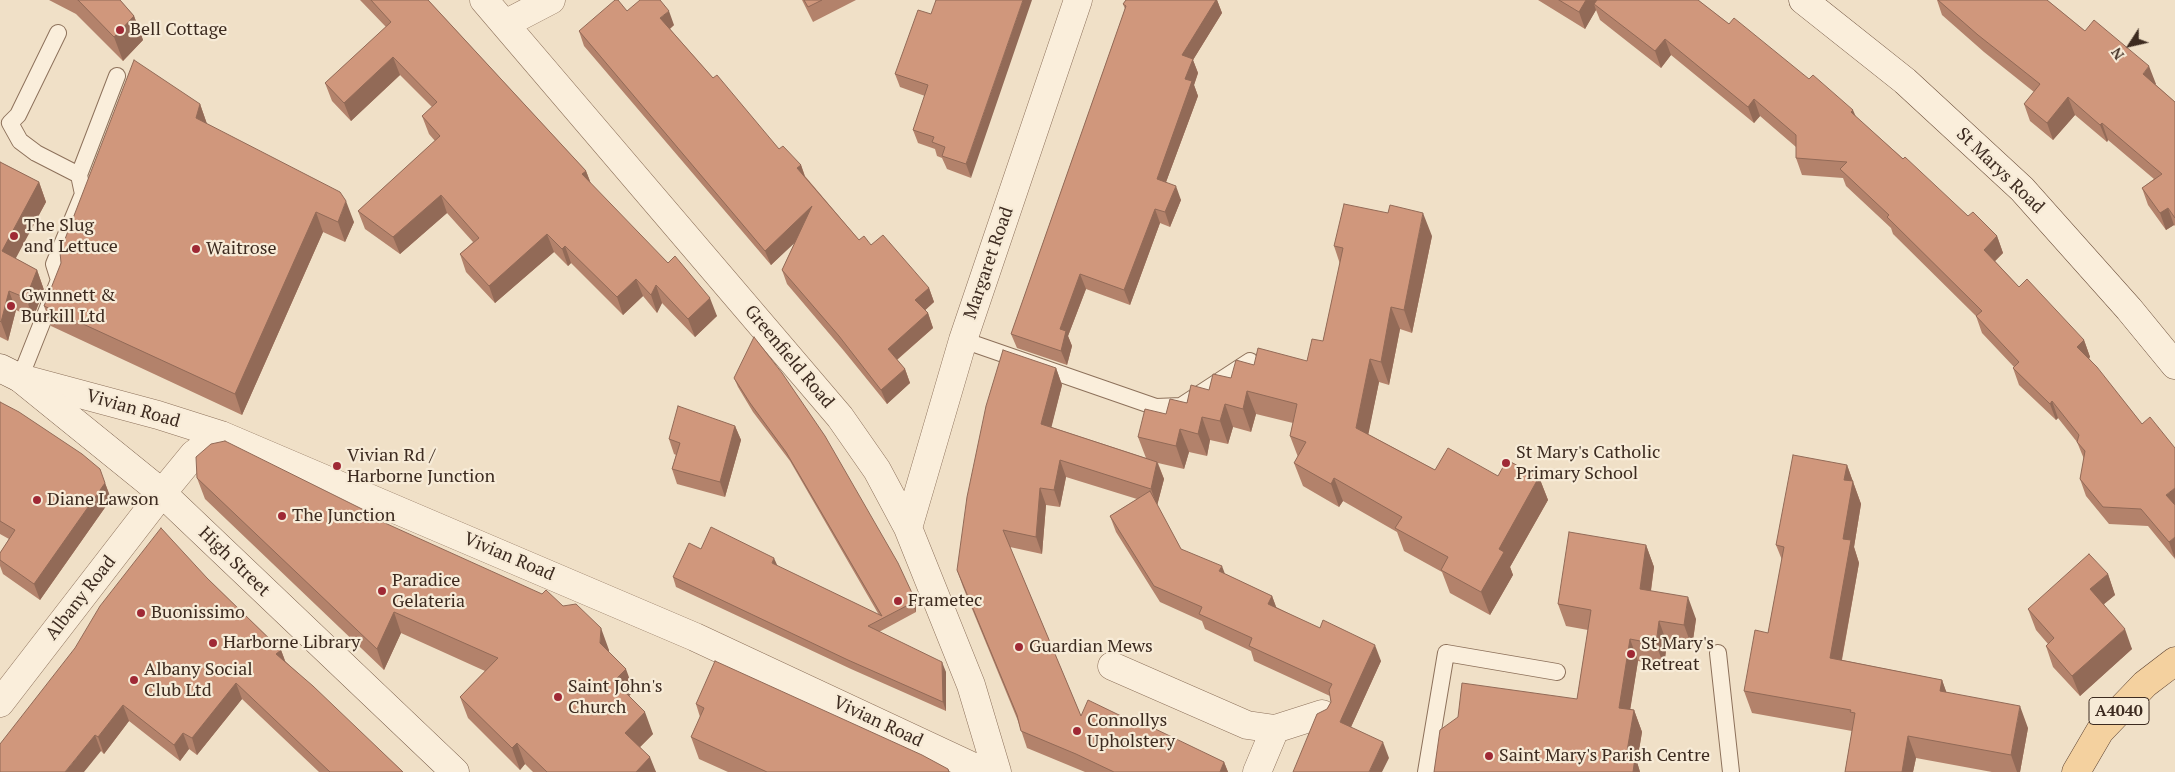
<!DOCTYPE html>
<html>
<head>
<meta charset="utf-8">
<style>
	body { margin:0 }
	#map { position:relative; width:2175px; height:772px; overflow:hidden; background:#f0e0c7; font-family:"PT Serif",serif }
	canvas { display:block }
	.north { position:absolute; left:2105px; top:20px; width:50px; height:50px; -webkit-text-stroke:4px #f7ebd7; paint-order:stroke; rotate:235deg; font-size:14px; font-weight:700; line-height:20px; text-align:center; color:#3d2b20 }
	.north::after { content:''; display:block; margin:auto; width:18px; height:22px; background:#3d2b20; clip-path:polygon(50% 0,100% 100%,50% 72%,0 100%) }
</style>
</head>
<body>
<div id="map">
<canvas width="2175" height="772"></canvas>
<div class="north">N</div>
</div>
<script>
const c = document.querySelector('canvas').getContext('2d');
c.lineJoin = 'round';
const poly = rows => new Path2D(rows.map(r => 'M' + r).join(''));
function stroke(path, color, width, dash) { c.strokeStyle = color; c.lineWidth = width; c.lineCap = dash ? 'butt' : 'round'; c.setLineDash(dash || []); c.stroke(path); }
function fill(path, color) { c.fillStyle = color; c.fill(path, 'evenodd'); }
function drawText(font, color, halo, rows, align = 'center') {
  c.font = font + ' "PT Serif",serif'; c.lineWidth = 4.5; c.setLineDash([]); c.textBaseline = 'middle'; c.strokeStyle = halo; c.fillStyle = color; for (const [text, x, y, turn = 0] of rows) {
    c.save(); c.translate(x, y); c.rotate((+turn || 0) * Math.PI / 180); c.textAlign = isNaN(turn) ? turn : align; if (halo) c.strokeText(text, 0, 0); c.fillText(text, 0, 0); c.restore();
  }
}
const lane = poly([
	[79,175,117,76],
	[963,340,1156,407,1181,406,1250,361],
	[20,378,59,280,54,264,83,194,79,175,36,153,20,141,10,123,18,115,58,33],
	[1718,653,1731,772],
	[1426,772,1446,653,1557,672]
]);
const street = poly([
	[484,0,840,417,877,470,908,528,971,685,997,772],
	[505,24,551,0],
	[20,378,158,415,221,435,695,637,984,772],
	[908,528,963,340,1078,0],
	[1112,666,1247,725,1275,729],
	[0,703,162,493,194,454,221,435],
	[1257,772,1275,729,1322,714]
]);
const secondary = poly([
	[1803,0,1905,81,2022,189,2129,309,2175,365],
	[0,368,20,378,162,493,455,772]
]);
const primary = poly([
	[2076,772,2100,731,2145,684,2175,661]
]);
const wall = poly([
	[49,0,120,0,134,16,143,40,123,61,76,14],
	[360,0,428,0,586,171,591,184,717,316,695,337,662,303,657,313,643,296,623,315,571,263,568,266,554,252,495,303,466,272,460,254,473,242,447,213,400,254,365,229,358,211,435,141,429,134,422,116,432,107,400,75,351,121,332,101,325,83,386,27],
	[802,0,856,0,813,22],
	[1126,0,1217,0,1222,13,1193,60,1198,73,1194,85,1198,96,1166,182,1181,200,1170,227,1160,223,1130,305,1086,289,1068,336,1072,346,1067,365,1017,348,1011,334,1125,9,1123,4],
	[1538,0,1698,0,1729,24,1856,117,1968,216,1997,236,2003,253,1995,261,2019,287,2084,340,2090,357,2089,358,2142,424,2175,559,2148,526,2109,524,2086,496,2080,479,2084,459,2077,442,2058,418,2056,420,2019,385,2013,368,2014,367,1982,333,1976,316,1893,234,1891,228,1846,186,1843,178,1802,175,1796,158,1796,147,1760,116,1754,123,1671,55,1661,68,1600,20,1596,10,1585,29],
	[1937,0,2047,0,2085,31,2156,84,2155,84,2175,102,2175,226,2174,225,2166,230,2148,205,2142,188,2154,179,2108,140,2107,142,2075,115,2053,140,2030,121,2024,104,2034,92,1984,52,1942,15],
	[627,11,674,25,670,29,713,78,779,149,801,165,805,176,859,240,871,245,929,288,934,302,925,310,928,313,933,328,897,360,905,369,910,383,887,404,844,351,787,284,782,270,795,242,771,265,584,46,579,31],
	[931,14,971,178,947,169,942,158,937,156,935,149,918,143,913,130,925,96,900,87,895,74],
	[200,104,207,124,354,222,345,242,323,232,242,415,51,326,44,306],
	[0,162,39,182,46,202,15,258,37,270,44,290,33,318,16,310,8,341,0,337],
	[1432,236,1412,333,1400,329,1389,385,1379,382,1368,434,1435,470,1498,476,1539,477,1548,500,1510,567,1513,575,1490,615,1450,593,1442,572,1404,551,1397,532,1343,501,1339,507,1303,486,1294,463,1298,457,1290,436,1293,423,1256,414,1251,432,1233,427,1228,444,1210,440,1207,456,1189,452,1184,469,1158,463,1164,479,1157,505,1181,549,1225,574,1272,596,1276,607,1381,661,1351,727,1389,758,1327,709,1331,702,1330,696,1254,661,1251,651,1205,629,1202,621,1160,602,1116,532,1110,516,1137,499,1066,477,1060,507,1046,505,1042,554,1010,547,1081,716,1146,728,1224,762,1228,772,1085,772,1027,748,1018,721,963,587,957,570,1056,368,1062,385,1051,427,1146,458,1138,437,1166,414,1254,365,1307,361,1323,341,1340,264,1334,246],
	[734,378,912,593,916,602,916,612,879,632,946,672,946,711,851,669,676,587,673,577,701,549,777,566,879,615,790,461,753,412,738,387],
	[0,402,105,483,111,499,40,600,3,574,0,566,0,553,9,539,0,534],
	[735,426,741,440,725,497,677,484,672,469,676,455,674,454,669,439],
	[1847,465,1861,504,1854,547,1859,563,1842,660,1942,680,1946,692,2028,728,2020,772,1992,772,1916,758,1913,772,1845,772,1852,731,1752,713,1744,691,1768,633,1782,560,1776,545],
	[197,478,368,515,609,650,609,652,634,691,629,696,653,734,640,747,656,772,533,772,525,764,520,770,468,718,460,697,485,671,401,633,384,670,205,499],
	[1646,545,1654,567,1651,591,1696,619,1692,647,1667,643,1664,666,1638,661,1630,709,1634,710,1642,732,1637,762,1640,772,1434,772,1577,699,1588,630,1566,626,1558,604],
	[2108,574,2115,595,2104,604,2132,649,2080,696,2053,667,2046,646,2048,644,2036,630,2028,609],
	[207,578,281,650,285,661,403,772,319,772,242,699,197,755,189,749,180,761,129,721,104,754,101,751,0,772],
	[696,704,949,772,728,772,699,759,691,737,700,717]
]);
const shadedWall = poly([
	[1023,0,1032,0,971,178,966,164],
	[1216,0,1217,0,1222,13,1193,60,1198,73,1194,85,1198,96,1162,193,1157,179,1185,79,1182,55],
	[1586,0,1602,0,1594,4,1596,10,1585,29,1579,12],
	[669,11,674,25,666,32,660,18],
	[134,16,143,40,123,61,114,37],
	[1665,39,1671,55,1661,68,1655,51],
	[393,57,400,75,351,121,344,103],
	[2149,66,2156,84,2149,91,2143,74],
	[2068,97,2075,115,2053,140,2047,123],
	[1754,99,1760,116,1754,123,1748,107],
	[200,104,207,124,196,118],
	[1853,110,1860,126,1851,112],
	[2102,123,2108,140,2107,142,2100,125],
	[801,165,806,180,797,168],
	[586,171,593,189,582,174],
	[39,182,46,202,9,271,2,251],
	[1176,186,1181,200,1170,227,1165,212],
	[441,195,447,213,400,254,393,237],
	[346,201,354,222,345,242,338,222],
	[812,206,818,221,771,265,765,251],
	[2168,208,2174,225,2166,230,2160,213],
	[1155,209,1160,223,1130,305,1124,290],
	[316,212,323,232,242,415,235,394],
	[1423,213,1432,236,1412,333,1404,310],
	[547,234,554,252,495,303,489,286],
	[1997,236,2003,253,1990,266,1984,250],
	[565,246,571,263,568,266,562,249],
	[37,270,44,290,33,318,26,298],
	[1080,274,1086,289,1068,336,1072,346,1067,365,1061,351,1060,329],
	[636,279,643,296,623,315,617,297],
	[656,285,662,303,657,313,651,295],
	[929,288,934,302,921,314,915,300],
	[9,291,16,310,8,341,1,322],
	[710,298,717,316,695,337,688,319],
	[1391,307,1400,329,1389,385,1381,362],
	[928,313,933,328,893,363,888,349],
	[2084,340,2090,357,2084,364,2077,347],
	[1370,359,1379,382,1365,451,1356,428],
	[1056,368,1062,385,1048,441,1041,424],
	[905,369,910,383,887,404,881,390],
	[1247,391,1256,414,1251,432,1243,409],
	[2052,401,2058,418,2056,420,2050,404],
	[1225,404,1233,427,1228,444,1220,421],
	[1202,417,1210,440,1207,456,1198,434],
	[735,426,741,440,725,497,720,482],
	[1180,429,1189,452,1184,469,1176,446],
	[1060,460,1066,477,1060,507,1054,490],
	[1157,462,1164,479,1157,506,1151,489],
	[1847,465,1861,504,1854,547,1859,563,1838,680,1830,658,1844,480],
	[1539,477,1548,500,1510,567,1513,575,1490,615,1481,592,1499,549],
	[1334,478,1343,501,1339,507,1331,484],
	[105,483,111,499,40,600,34,584],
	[1040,488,1046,505,1042,554,1036,537],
	[2175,488,2175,510,2166,495],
	[2175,537,2175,559,2169,542],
	[1646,545,1654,567,1648,611,1640,589],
	[774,558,778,567,772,563],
	[1222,566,1228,582,1219,571],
	[2108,574,2115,595,2098,609,2090,589],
	[912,593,916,602,916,612,912,603],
	[1272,596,1278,612,1268,604],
	[1688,597,1696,619,1692,647,1684,625],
	[394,612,401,633,384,670,377,649],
	[1659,621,1667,643,1664,666,1656,644],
	[601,628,609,650,608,665,600,643],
	[2125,629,2132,649,2080,696,2072,676],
	[1630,639,1638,661,1627,730,1619,708],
	[1375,645,1381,661,1346,738,1340,722],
	[281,650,287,666,276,654],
	[942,662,946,672,946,711,943,702],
	[626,669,634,691,622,703,614,681],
	[1942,680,1950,702,1940,691],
	[236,683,242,699,197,755,192,738],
	[123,705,129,721,104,754,98,737],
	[2020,706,2028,728,2020,772,2017,772,2011,755],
	[1634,710,1642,732,1637,762,1640,772,1632,772,1626,757],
	[645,712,653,734,633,754,625,733],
	[183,733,189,749,180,761,174,745],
	[95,735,101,751,84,772,65,772],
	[1908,736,1916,758,1913,772,1902,772],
	[1383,742,1389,758,1382,772,1369,772],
	[517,743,525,764,520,770,512,748],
	[650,757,656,772,636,772],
	[1224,762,1228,772,1220,772]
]);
const building = poly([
	[78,0,120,0,134,16,114,37,78,0],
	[371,0,428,0,586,171,582,174,668,263,675,256,710,298,688,319,656,285,651,295,636,279,617,297,565,246,562,249,547,234,489,286,460,254,479,238,441,195,393,237,358,211,440,136,422,116,437,102,393,57,344,103,325,83,391,22,371,0],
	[615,0,618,0,627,11,640,0,660,0,669,11,660,18,713,78,717,75,779,149,783,146,801,165,797,168,859,240,864,236,871,245,883,235,929,288,915,300,928,313,888,349,905,369,881,390,839,336,782,270,812,206,765,251,579,31,615,0],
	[804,0,822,0,808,7,804,0],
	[936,0,1023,0,966,164,942,156,945,147,932,142,934,137,913,130,928,85,895,74,918,10,931,14,936,0],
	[1126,0,1216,0,1182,55,1193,59,1185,79,1192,81,1157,179,1176,186,1165,212,1155,209,1124,290,1080,274,1060,329,1066,331,1061,351,1011,334,1126,6,1123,4,1126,0],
	[1559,0,1586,0,1579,12,1559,0],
	[1597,0,1698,0,1729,24,1734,18,1809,79,1813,75,1853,110,1851,112,1903,159,1905,157,1968,216,1973,212,1997,236,1984,250,2019,287,2027,279,2084,340,2077,347,2097,367,2142,424,2150,417,2175,448,2175,488,2166,495,2175,505,2175,537,2169,542,2141,509,2103,507,2080,479,2085,451,2077,442,2079,435,2052,401,2050,404,2013,368,2019,362,1976,316,1982,311,1887,217,1889,215,1840,169,1847,162,1796,158,1796,135,1754,99,1748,107,1665,39,1655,51,1594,4,1597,0],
	[1938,0,2047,0,2085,31,2094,20,2149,66,2143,74,2175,102,2175,218,2168,208,2160,213,2142,188,2162,174,2102,123,2100,125,2068,97,2047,123,2024,104,2040,84,1978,35,1938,0],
	[134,60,200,104,196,118,340,192,346,201,338,222,316,212,235,394,44,306,61,263,60,252,134,60],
	[0,162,39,182,2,251,37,270,26,298,9,291,1,322,0,321,0,162],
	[1344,204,1388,213,1390,205,1423,213,1404,310,1391,307,1381,362,1370,359,1356,428,1435,470,1448,448,1498,476,1507,460,1539,477,1499,549,1504,552,1481,592,1441,570,1448,557,1395,528,1402,517,1334,478,1331,484,1294,463,1306,442,1290,436,1297,404,1247,391,1243,409,1225,404,1220,421,1202,417,1198,434,1180,429,1176,446,1138,437,1145,409,1166,414,1170,399,1187,403,1191,385,1209,390,1213,374,1231,378,1236,360,1254,365,1258,348,1307,361,1312,339,1323,341,1343,248,1334,246,1344,204],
	[754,337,782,373,825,436,898,563,912,593,912,603,868,626,942,662,943,702,848,660,673,577,689,543,701,549,711,527,774,558,772,563,882,616,786,452,750,403,734,378,754,337],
	[1003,350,1056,368,1041,424,1157,462,1151,489,1060,460,1054,490,1040,488,1036,537,1003,530,1081,716,1088,700,1146,728,1147,725,1224,762,1220,772,1114,772,1076,754,1021,731,1017,715,957,570,967,497,986,406,1003,350],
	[0,402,19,412,82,454,100,469,105,483,34,584,0,560,0,553,15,530,0,521,0,402],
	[678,406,735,426,720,482,672,469,680,443,669,439,678,406],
	[225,441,366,511,365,514,542,594,546,590,563,606,576,604,601,628,600,643,626,669,614,681,645,712,625,733,650,757,636,772,547,772,517,743,512,748,460,697,498,658,394,612,377,649,197,478,196,457,211,444,225,441],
	[1793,455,1847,465,1844,480,1853,481,1843,539,1851,540,1830,658,1942,680,1940,691,2020,706,2011,755,1908,736,1902,772,1845,772,1855,713,1850,712,1851,710,1744,691,1755,630,1768,633,1784,547,1776,545,1793,455],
	[1150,491,1181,549,1222,566,1219,571,1272,596,1268,604,1320,628,1323,620,1375,645,1340,722,1383,742,1369,772,1293,772,1317,714,1327,709,1331,702,1329,690,1332,684,1249,646,1252,638,1199,614,1202,607,1154,586,1110,516,1150,491],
	[161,528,207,578,281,650,276,654,313,686,403,772,330,772,236,683,192,738,183,733,174,745,123,705,98,737,95,735,65,772,0,772,0,744,75,648,100,606,161,528],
	[1569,532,1646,545,1640,589,1688,597,1684,625,1659,621,1656,644,1630,639,1619,708,1634,710,1626,757,1635,758,1633,772,1434,772,1440,730,1458,717,1462,683,1577,699,1591,610,1558,604,1569,532],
	[2089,554,2108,574,2090,589,2125,629,2072,676,2046,646,2054,638,2028,609,2089,554],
	[715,661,922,755,948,769,949,772,767,772,691,737,704,708,696,704,715,661]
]);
const markers = [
	[120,30,5,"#9f2935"],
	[14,236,5,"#9f2935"],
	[196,249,5,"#9f2935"],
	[11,306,5,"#9f2935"],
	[1506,463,5,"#9f2935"],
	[337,466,5,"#9f2935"],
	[37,500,5,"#9f2935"],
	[282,516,5,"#9f2935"],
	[382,591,5,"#9f2935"],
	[898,601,5,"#9f2935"],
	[141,613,5,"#9f2935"],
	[213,643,5,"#9f2935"],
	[1019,647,5,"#9f2935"],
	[1631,654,5,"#9f2935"],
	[134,680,5,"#9f2935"],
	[558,697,5,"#9f2935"],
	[1077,731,5,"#9f2935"],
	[1489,756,5,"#9f2935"]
];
const shields = [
	[2119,711,60]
];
const shieldNames = [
	["A4040",2119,711]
];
const poiNames = [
	["Bell Cottage",130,30],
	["The Slug",24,226],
	["and Lettuce",24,247],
	["Waitrose",206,249],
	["Gwinnett &",21,296],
	["Burkill Ltd",21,317],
	["St Mary's Catholic",1516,453],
	["Primary School",1516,474],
	["Vivian Rd /",347,456],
	["Harborne Junction",347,477],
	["Diane Lawson",47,500],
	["The Junction",292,516],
	["Paradice",392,581],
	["Gelateria",392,602],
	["Frametec",908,601],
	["Buonissimo",151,613],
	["Harborne Library",223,643],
	["St Mary's",1641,644],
	["Retreat",1641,665],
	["Guardian Mews",1029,647],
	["Albany Social",144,670],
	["Club Ltd",144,691],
	["Saint John's",568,687],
	["Church",568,708],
	["Connollys",1087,721],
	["Upholstery",1087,742],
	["Saint Mary's Parish Centre",1499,756]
];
const streetNames = [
	["St Marys Road",2000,171,44],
	["Margaret Road",989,263,-71],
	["Greenfield Road",789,357,50],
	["Vivian Road",133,409,16],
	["Vivian Road",509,557,23],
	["High Street",234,562,44],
	["Albany Road",81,598,-52],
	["Vivian Road",878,722,25]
];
stroke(lane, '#8d715b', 18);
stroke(street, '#8d715b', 29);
stroke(secondary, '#6f523e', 29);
stroke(primary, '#5b4030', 29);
stroke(lane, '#faeedb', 16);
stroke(street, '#faeedb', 28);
stroke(secondary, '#faeedb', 28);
stroke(primary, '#f4d19f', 28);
fill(wall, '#b3826b');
fill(shadedWall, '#926a57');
fill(building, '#d0977c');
stroke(building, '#926a57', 1);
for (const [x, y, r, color] of markers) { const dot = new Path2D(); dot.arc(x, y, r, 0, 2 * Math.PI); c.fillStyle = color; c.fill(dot); stroke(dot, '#f7ebd7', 2); }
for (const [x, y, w] of shields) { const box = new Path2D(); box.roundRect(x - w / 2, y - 13.5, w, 27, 4); c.fillStyle = '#f7ebd7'; c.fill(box); stroke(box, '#3d2b20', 1); }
drawText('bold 16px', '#3d2b20', null, shieldNames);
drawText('18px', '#3d2b20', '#f7ebd7', poiNames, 'left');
drawText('18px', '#3d2b20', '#f7ebd7', streetNames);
</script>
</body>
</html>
